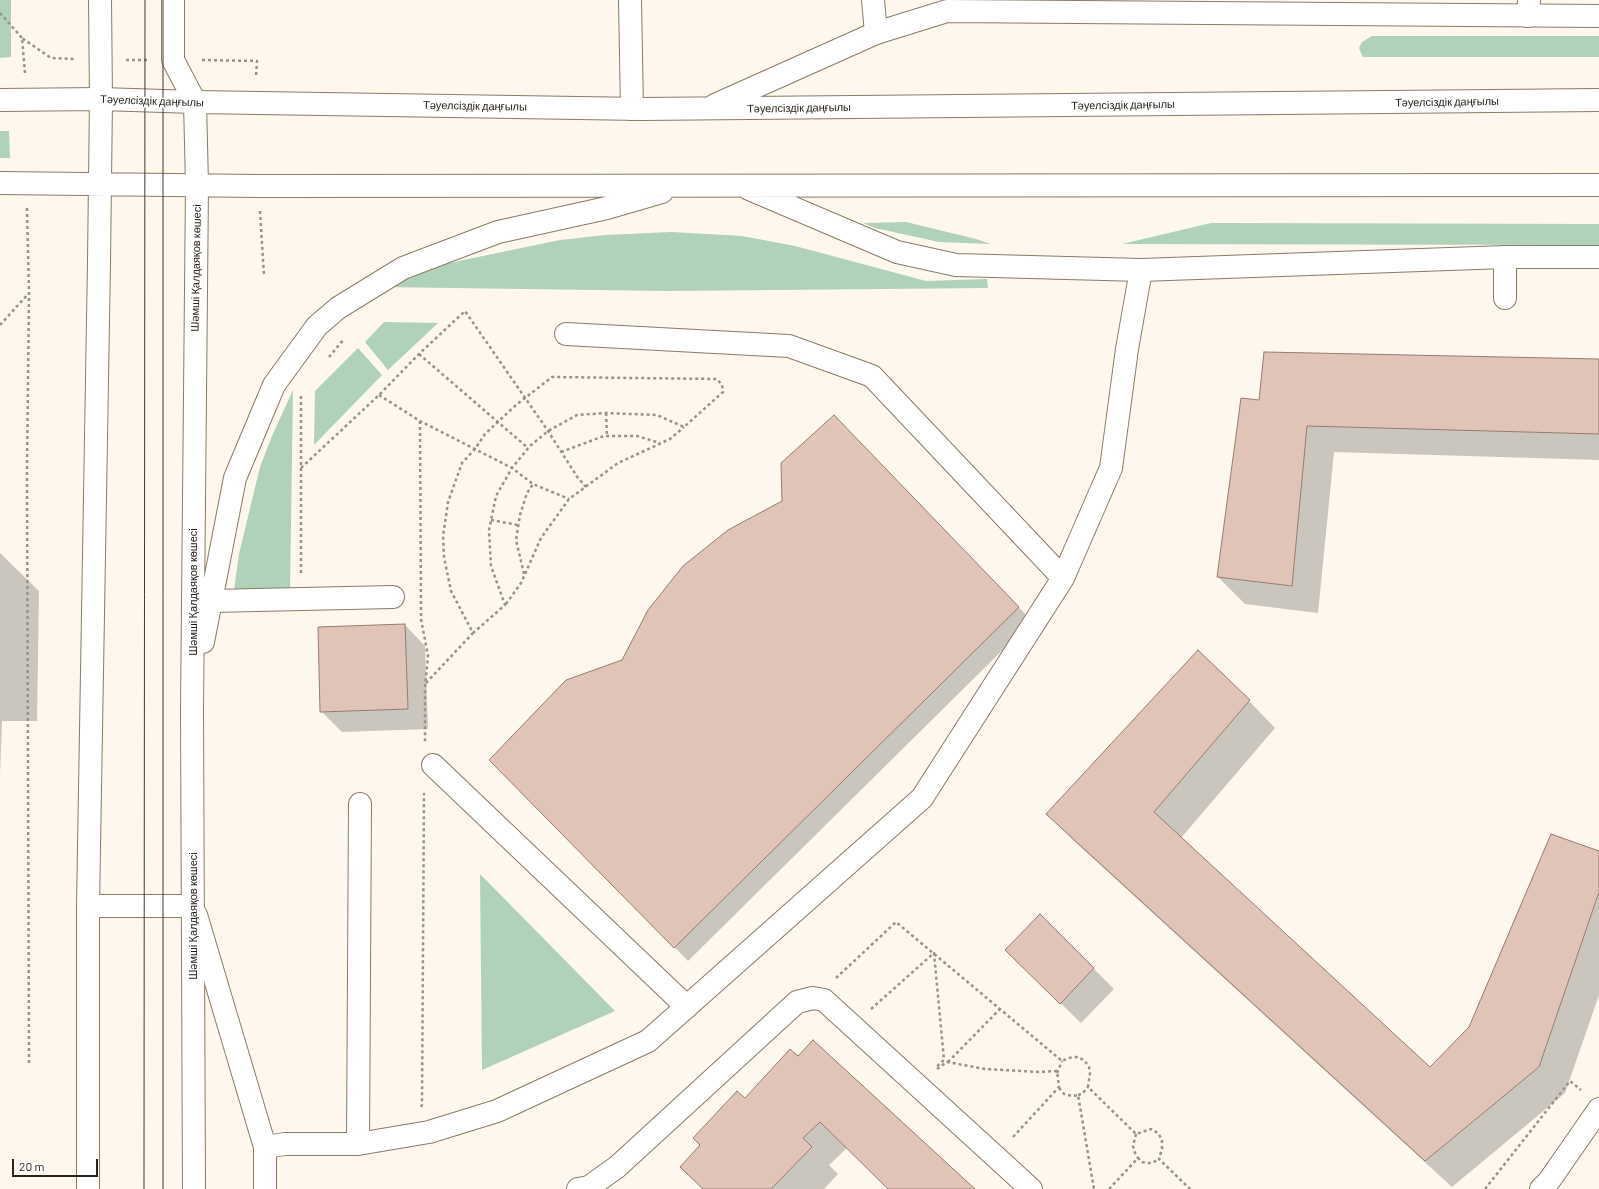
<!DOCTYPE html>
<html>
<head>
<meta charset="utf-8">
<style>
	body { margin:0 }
	#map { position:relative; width:1599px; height:1189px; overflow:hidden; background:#fdf7ed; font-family:Barlow,sans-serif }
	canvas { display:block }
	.scale { position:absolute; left:12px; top:1159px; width:86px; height:18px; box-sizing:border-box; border:2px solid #29231a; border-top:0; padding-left:5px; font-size:12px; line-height:14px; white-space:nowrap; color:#29231a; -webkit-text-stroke:3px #fff; paint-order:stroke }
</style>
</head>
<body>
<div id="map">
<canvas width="1599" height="1189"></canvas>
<div class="scale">20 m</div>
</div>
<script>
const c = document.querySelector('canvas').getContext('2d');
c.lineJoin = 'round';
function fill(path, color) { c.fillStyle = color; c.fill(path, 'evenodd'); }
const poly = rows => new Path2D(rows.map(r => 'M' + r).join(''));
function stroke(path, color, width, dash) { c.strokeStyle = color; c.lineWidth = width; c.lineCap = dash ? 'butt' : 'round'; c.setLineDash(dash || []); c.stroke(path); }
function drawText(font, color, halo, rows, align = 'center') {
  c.font = font + ' Barlow,sans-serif'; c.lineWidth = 3.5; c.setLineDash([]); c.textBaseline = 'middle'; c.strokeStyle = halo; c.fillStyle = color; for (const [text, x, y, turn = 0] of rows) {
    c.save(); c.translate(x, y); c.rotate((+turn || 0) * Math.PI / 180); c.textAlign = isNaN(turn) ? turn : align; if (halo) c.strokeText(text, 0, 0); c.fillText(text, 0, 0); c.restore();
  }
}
const green = poly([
	[0,0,11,0,11,57,0,58],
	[1372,36,1599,36,1599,57,1363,57,1359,48,1362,42],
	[0,131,9,131,10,158,0,158],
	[906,222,976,239,991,244,939,242,875,228,863,223],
	[1211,223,1599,224,1599,245,1122,244],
	[671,232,742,236,795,246,926,281,987,279,988,288,668,291,382,287,425,268,560,240,606,235],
	[384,322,438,323,388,370,365,342],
	[358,348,382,375,314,445,315,391],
	[293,390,290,591,234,590,239,554,260,467,272,436],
	[480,874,615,1011,482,1070]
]);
const shadow = poly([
	[1599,360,1599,460,1334,452,1318,613,1245,604,1218,577,1260,401],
	[847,430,1032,621,688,961,491,760,623,661,783,502],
	[0,553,39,591,37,721,2,721,0,775],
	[405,625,425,646,428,729,342,732,321,711],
	[1249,701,1275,728,1181,838,1430,1069,1470,1028,1599,852,1599,995,1565,1093,1452,1187,1074,841,1047,814],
	[1040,915,1114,989,1081,1023,1006,950],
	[790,1051,973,1189,889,1189,847,1148,829,1165,838,1174,824,1189,703,1189,745,1099]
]);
const building = poly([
	[1264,352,1599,359,1599,434,1307,426,1292,586,1217,577,1241,398,1259,400,1264,352],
	[834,415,1019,607,674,948,489,760,566,680,622,660,648,610,683,566,728,530,782,501,781,463,834,415],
	[405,624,408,709,320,712,318,627,405,624],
	[1198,650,1250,700,1154,812,1430,1067,1469,1027,1551,834,1599,851,1599,892,1539,1067,1425,1161,1046,814,1198,650],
	[1040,914,1094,968,1060,1004,1005,950,1040,914],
	[813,1040,975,1189,888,1189,820,1122,803,1138,812,1147,771,1189,703,1189,680,1167,700,1145,693,1138,737,1091,745,1098,790,1049,798,1056,813,1040]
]);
const path = poly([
	[0,13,22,38],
	[126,60,147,60],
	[202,60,257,61,256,76],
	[25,73,22,38,51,58,75,59],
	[27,208,29,293,27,471,29,1066],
	[260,211,264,276],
	[0,325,29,293],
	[419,354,528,448],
	[329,357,344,339],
	[379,395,420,421,512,468,533,484,569,499],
	[606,413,607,436],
	[420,421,421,619,428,656,425,688,425,742],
	[561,452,604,436,637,436,660,443],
	[301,468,379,395,419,354,465,311,548,431,578,478,586,487],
	[491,520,518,525],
	[301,573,301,394],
	[524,574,516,540,520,515,527,493,533,484],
	[506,604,521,583,541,538,569,499,618,463,670,439,684,427],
	[426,683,473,633,451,591,444,557,443,536,448,502,462,463,475,449,485,434,516,405,552,377,717,379,722,385,723,392,684,427,657,415,606,413,577,415,548,431,530,446,512,468,496,496,489,530,491,566,505,605,473,633],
	[836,978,896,922,1062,1061,1068,1058,1077,1057,1084,1060,1089,1067,1090,1073,1088,1087,1136,1134,1151,1129,1158,1133,1162,1140,1162,1149,1159,1159,1190,1189],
	[871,1009,934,953,944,1060,935,1068],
	[948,1062,1000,1009],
	[937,1069,947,1062,985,1069,1039,1072,1057,1071,1059,1087,1013,1137],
	[1057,1073,1062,1061],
	[1059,1088,1064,1094,1072,1096,1078,1095,1094,1189],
	[1078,1095,1082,1094,1088,1087],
	[421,1107,422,1105,424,793],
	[1136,1134,1133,1146,1135,1153,1138,1158],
	[1109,1189,1138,1158,1142,1162,1148,1163,1152,1163,1159,1159],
	[1485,1189,1570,1081,1581,1090]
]);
const minor = poly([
	[100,0,101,99],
	[173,0,173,60,195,102],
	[630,0,632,109],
	[873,0,876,33],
	[1528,16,1529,0],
	[1505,298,1505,257],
	[566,334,789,346,872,376,1063,578],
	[211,601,393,597],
	[433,765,687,1007],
	[196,915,265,1147,265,1189],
	[358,1144,360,804],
	[265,1147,285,1144,358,1144,429,1132,497,1111,648,1041,922,798,1063,578,1111,468,1127,349,1141,270],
	[578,1189,589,1187,617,1167,797,1002,813,998,824,1000,1031,1189],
	[1541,1189,1549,1181,1599,1109]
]);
const major = poly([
	[0,100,101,99,195,102,642,109,1599,100],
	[715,105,876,33,947,11,1599,16],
	[0,183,258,186,1599,185],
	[749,189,897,252,956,265,1141,270,1505,257,1599,257],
	[203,642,235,478,274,385,317,326,338,308,403,268,498,232,607,208,662,192],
	[88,906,193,906],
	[88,1189,88,906,99,262,101,99],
	[194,1189,192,710,197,185,195,102]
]);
const tram = poly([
	[144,1189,145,0],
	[163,1189,163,0]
]);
const streetNames = [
	["Тәуелсіздік даңғылы",152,101,2],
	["Тәуелсіздік даңғылы",1447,102,-1],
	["Тәуелсіздік даңғылы",1123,105,-1],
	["Тәуелсіздік даңғылы",475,106,1],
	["Тәуелсіздік даңғылы",799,108,-1],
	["Шәмші Қалдаяқов көшесі",196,268,-89],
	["Шәмші Қалдаяқов көшесі",193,592,-90],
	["Шәмші Қалдаяқов көшесі",193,916,-90]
];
fill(green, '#afd2b8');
fill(shadow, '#0003');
fill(building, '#e0c4b7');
stroke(building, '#967c70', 1);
stroke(minor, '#8a7b65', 24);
stroke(major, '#8a7b65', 24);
stroke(path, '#989288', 2.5, [3, 3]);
stroke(minor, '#fff', 22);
stroke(major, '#fff', 22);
stroke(tram, '#3f3930', 1);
drawText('11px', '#29231a', '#fff', streetNames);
</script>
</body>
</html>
